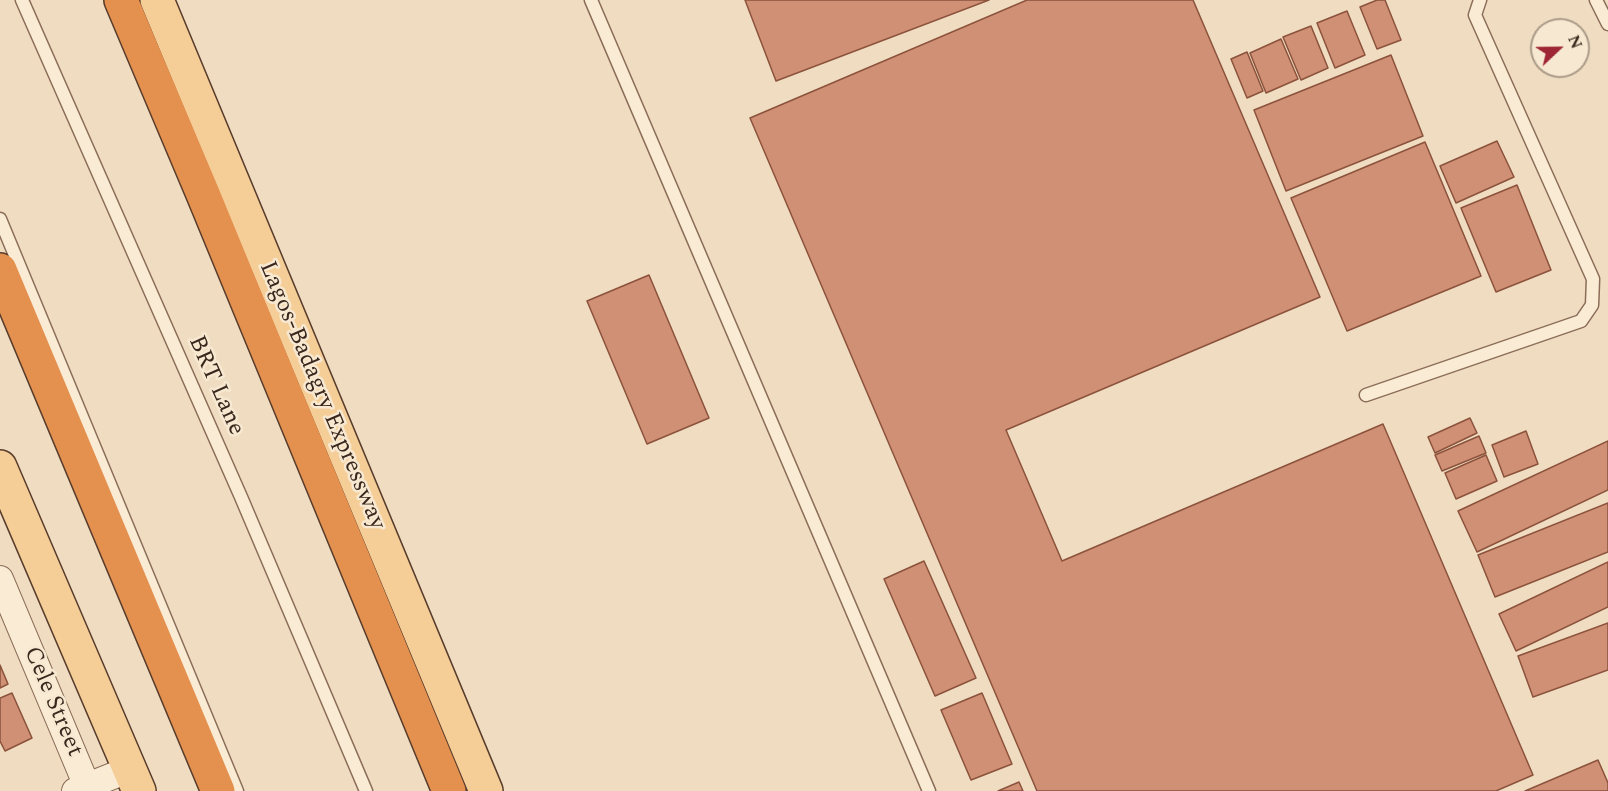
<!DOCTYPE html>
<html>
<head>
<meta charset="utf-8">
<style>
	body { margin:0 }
	#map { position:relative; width:1608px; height:791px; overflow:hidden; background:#f0ddc1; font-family:Spectral,serif }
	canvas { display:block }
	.north { position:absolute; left:1530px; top:18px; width:60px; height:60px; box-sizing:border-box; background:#f7e8d1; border:2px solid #ab9b89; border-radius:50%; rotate:68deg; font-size:16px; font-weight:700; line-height:24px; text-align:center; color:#3a271d }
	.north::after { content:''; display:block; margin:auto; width:21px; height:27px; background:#9d2534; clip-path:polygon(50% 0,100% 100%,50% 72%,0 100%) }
</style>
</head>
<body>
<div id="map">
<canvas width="1608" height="791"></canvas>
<div class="north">N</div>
</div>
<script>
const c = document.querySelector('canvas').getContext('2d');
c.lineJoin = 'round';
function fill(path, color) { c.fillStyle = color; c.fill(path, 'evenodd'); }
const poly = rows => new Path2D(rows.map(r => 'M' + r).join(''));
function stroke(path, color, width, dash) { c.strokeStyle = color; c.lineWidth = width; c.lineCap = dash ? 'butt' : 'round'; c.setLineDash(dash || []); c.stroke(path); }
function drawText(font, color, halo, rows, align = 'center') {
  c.font = font + ' Spectral,serif'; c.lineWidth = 5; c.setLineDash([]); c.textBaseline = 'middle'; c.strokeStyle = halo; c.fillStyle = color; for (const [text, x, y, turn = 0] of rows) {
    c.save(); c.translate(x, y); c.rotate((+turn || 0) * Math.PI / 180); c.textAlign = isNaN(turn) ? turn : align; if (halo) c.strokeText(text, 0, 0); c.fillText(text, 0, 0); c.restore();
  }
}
const building = poly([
	[745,0,989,0,776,81,745,0],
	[1027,0,1193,0,1320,297,1006,430,1062,561,1383,424,1533,775,1496,791,1037,791,750,118,1027,0],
	[1377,0,1385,0,1401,40,1377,49,1360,7,1377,0],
	[1347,11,1365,55,1335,68,1317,23,1347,11],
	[1311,26,1328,68,1301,80,1283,37,1311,26],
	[1281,39,1298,79,1266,93,1250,53,1281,39],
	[1247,52,1263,91,1247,98,1231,59,1247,52],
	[1391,55,1423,136,1286,191,1254,110,1391,55],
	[1497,141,1514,177,1456,203,1440,166,1497,141],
	[1425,142,1481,276,1347,331,1291,198,1425,142],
	[1517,185,1551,270,1496,292,1461,208,1517,185],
	[649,275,709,418,647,444,587,301,649,275],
	[1470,418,1477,433,1435,453,1428,437,1470,418],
	[1526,431,1538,464,1504,477,1492,445,1526,431],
	[1479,436,1486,453,1442,471,1435,455,1479,436],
	[1608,441,1608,490,1477,552,1458,511,1608,441],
	[1486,455,1497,481,1456,499,1445,473,1486,455],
	[1608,503,1608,552,1495,597,1478,555,1608,503],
	[924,561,976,678,935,696,884,579,924,561],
	[1608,562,1608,607,1516,651,1499,614,1608,562],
	[1608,623,1608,670,1533,697,1518,656,1608,623],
	[0,665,8,684,0,688,0,665],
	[12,693,32,738,5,751,0,741,0,698,12,693],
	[982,693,1012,764,971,780,941,710,982,693],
	[1598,760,1608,783,1608,791,1525,791,1598,760],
	[1019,782,1023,791,998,791,1019,782]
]);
const lane = poly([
	[22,0,241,497,366,791],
	[591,0,929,791],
	[1596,0,1608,24],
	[0,219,237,791],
	[1366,395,1581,321,1592,305,1593,279,1475,15,1480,0]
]);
const street = poly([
	[0,579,89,791],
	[75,791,130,769]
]);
const primary = poly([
	[157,0,486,791],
	[0,467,139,791]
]);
const highway = poly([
	[121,0,203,194,449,791],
	[0,270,218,791]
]);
const streetNames = [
	["BRT Lane",215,386,66],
	["Lagos-Badagry Expressway",321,396,67],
	["Cele Street",52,702,67]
];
fill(building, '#d09075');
stroke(building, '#8b523c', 1.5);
stroke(lane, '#8b6d58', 15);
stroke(street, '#8b6d58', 28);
stroke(primary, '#583c2c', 36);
stroke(highway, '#583c2c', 36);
stroke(lane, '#faebd5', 12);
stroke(street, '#faebd5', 26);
stroke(primary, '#f5cd97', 33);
stroke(highway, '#e4904e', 33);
drawText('24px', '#3a271d', '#f7e8d1', streetNames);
</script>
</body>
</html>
